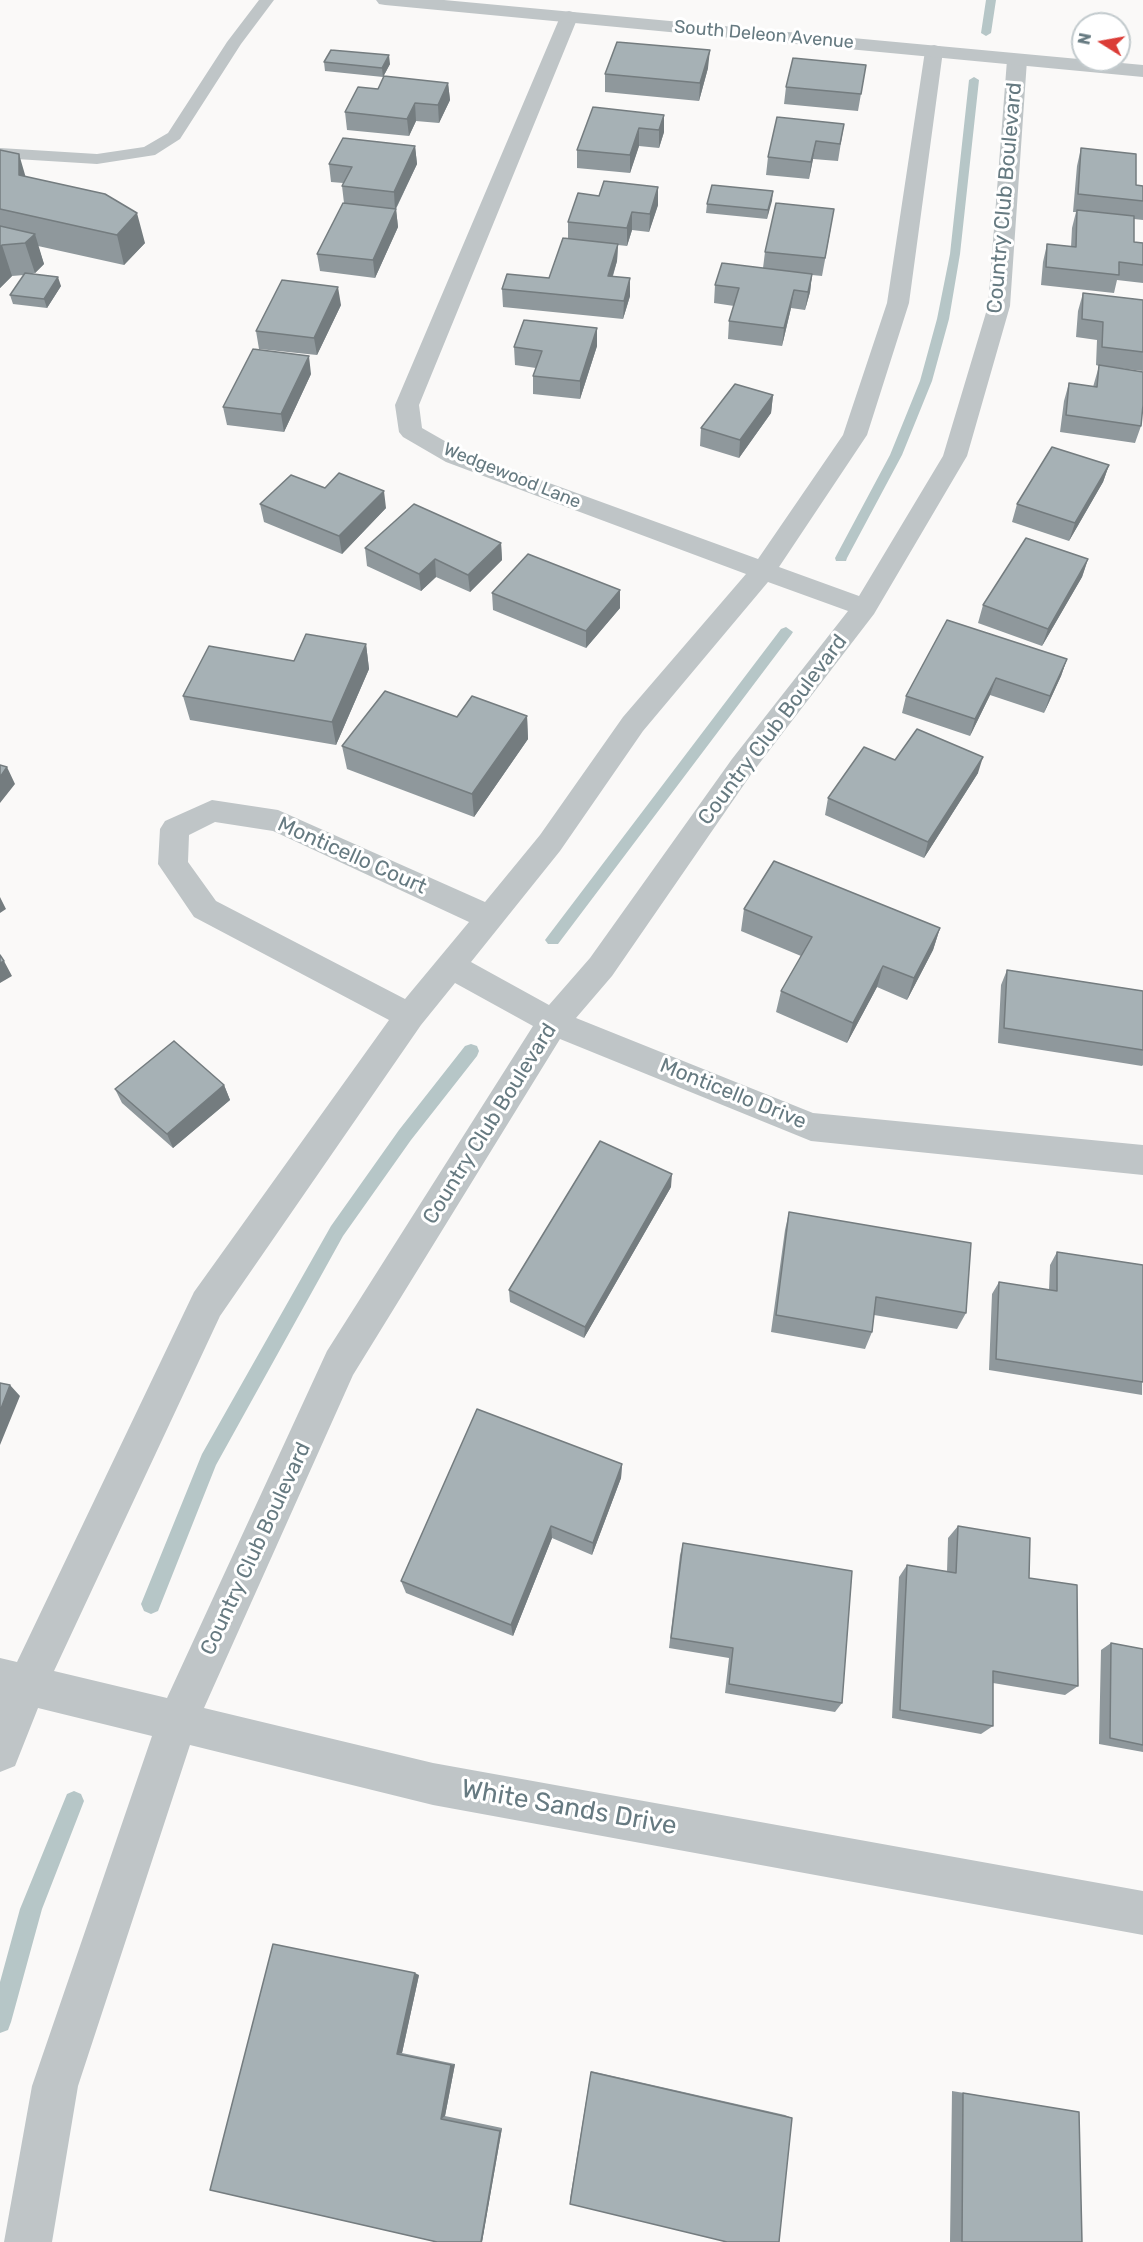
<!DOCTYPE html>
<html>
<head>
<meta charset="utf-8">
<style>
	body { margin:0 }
	#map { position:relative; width:1143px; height:2242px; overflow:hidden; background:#faf9f8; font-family:Rubik,sans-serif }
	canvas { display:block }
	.north { position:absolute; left:1071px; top:12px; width:60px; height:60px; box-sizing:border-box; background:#fff; border:2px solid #c2cacd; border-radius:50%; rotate:281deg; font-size:16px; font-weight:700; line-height:24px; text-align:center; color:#667a81 }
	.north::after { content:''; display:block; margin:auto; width:21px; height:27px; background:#db3c37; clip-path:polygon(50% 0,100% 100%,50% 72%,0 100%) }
</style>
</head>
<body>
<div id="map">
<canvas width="1143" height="2242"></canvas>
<div class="north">N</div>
</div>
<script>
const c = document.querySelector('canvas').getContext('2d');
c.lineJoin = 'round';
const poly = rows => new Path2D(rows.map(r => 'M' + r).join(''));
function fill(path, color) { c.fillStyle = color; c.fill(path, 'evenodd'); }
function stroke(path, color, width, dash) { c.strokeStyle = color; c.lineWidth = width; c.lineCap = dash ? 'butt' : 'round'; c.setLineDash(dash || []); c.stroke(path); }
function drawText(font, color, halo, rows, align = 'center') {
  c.font = font + ' Rubik,sans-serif'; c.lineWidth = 6; c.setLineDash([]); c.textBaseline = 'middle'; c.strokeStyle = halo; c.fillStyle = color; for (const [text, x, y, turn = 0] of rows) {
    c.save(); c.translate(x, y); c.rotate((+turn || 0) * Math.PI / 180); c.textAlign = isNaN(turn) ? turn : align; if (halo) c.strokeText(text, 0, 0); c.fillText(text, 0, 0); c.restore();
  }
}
const stream = poly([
	[986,0,996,0,991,33,986,36,981,33,986,0],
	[974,77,979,80,960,254,949,319,932,381,902,455,847,558,846,561,836,561,835,558,890,455,920,381,937,319,950,254,969,80,974,77],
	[786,627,793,632,791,635,558,944,548,944,545,940,548,936,781,629,786,627],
	[471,1044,477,1046,479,1051,477,1056,411,1140,343,1236,216,1465,158,1611,151,1614,144,1611,141,1604,202,1454,331,1226,399,1130,465,1046,471,1044],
	[74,1791,81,1794,84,1801,42,1909,11,2022,8,2030,0,2033,0,1982,20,1909,67,1794,74,1791]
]);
const service = poly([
	[259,0,274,0,241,44,180,139,155,155,97,164,0,158,0,148,97,154,144,147,168,133,227,42,259,0]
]);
const minor = poly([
	[569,11,576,13,578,17,419,405,422,428,464,452,758,559,843,435,887,303,925,51,927,47,934,45,941,47,943,51,909,303,867,435,779,567,859,596,943,456,988,306,1007,60,1010,56,1017,54,1024,56,1027,60,1010,306,967,456,874,614,752,773,612,976,576,1018,813,1113,1143,1145,1143,1175,811,1141,560,1039,353,1375,204,1708,433,1763,1143,1891,1143,1935,433,1805,190,1745,78,2086,52,2242,4,2242,32,2086,152,1736,38,1708,15,1766,0,1772,0,1658,17,1662,194,1292,389,1020,194,917,158,864,160,829,165,821,212,800,278,810,485,902,540,835,623,717,746,574,446,462,403,437,399,432,395,405,560,17,562,13,569,11],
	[768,582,848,611,732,759,590,958,549,1005,471,962,560,851,643,731,768,582],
	[215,822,273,831,469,922,405,999,216,901,188,862,189,835,215,822],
	[455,983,533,1026,327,1351,167,1698,54,1671,220,1316,421,1025,455,983]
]);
const tertiary = poly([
	[376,0,444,0,1143,65,1143,77,385,5,379,4,376,0]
]);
const wall = poly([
	[324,62,390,64,383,77,325,71],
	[866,65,858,111,784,104,786,87],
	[708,68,699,101,605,92,605,74],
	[448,83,450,100,439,123,416,121,409,136,347,130,345,112,378,89],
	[664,115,664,132,659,148,639,146,630,173,577,168,577,150],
	[844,124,838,161,813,159,809,179,766,175,768,157],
	[415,146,417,164,396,209,398,227,375,278,320,271,317,254,344,203,342,186,343,183,331,182,329,164],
	[1081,148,1136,185,1143,186,1143,220,1134,219,1134,242,1143,243,1143,283,1117,280,1114,293,1041,285,1043,262,1047,244,1071,247,1072,228,1076,212,1073,212,1077,166],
	[0,150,25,176,145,243,124,265,38,246,44,264,35,273,31,274,61,286,47,308,13,304,10,295,24,275,12,276,0,288],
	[658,187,658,205,649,232,632,230,627,246,618,245,617,261,613,276,630,296,623,319,503,307,502,289,549,278,568,238,568,222,599,196],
	[773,191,767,219,706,213,707,204],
	[831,227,822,276,812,275,810,292,805,310,791,308,782,346,728,339,729,321,734,306,714,303,715,285,763,268,765,252],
	[1083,293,1143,300,1143,371,1110,367,1141,426,1135,443,1060,432,1064,401,1069,383,1093,387,1099,366,1096,365,1097,340,1076,337,1078,311],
	[341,305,317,355,259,349,256,331],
	[597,328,597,346,580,399,533,394,533,376,536,368,515,365,514,347],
	[311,374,284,432,227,425,223,407],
	[773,395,771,413,739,458,700,446,701,428],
	[1109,465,1103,482,1069,541,1012,522,1017,504],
	[325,488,386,508,342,554,264,522,260,504],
	[501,543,502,560,470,592,436,577,421,591,367,566,365,548],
	[1088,559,1082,577,1042,646,978,623,983,605],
	[620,590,620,608,586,648,493,610,492,593],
	[366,644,369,669,336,745,190,720,183,696],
	[1067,659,1061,676,1044,713,990,695,970,736,902,713,906,696],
	[527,716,528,739,474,817,347,769,342,746,457,717],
	[895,760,978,773,924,858,825,815,828,798],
	[744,909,940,928,933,950,907,1000,877,987,847,1043,776,1012,781,991,801,956,741,931],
	[1007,970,1143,991,1143,1065,1142,1066,998,1043,1001,985],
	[224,1085,230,1100,173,1148,122,1103,115,1089],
	[671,1187,584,1338,510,1302,509,1290],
	[789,1212,966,1313,957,1329,874,1315,872,1332,865,1349,771,1332,785,1230],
	[1057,1252,1143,1265,1142,1395,989,1370,992,1294,999,1282,1049,1290,1050,1265],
	[622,1464,621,1478,592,1555,552,1538,513,1636,406,1593,401,1581],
	[958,1526,1029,1578,1078,1686,1065,1695,993,1683,993,1726,981,1734,892,1718,899,1577,907,1565,947,1572,948,1538],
	[683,1543,842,1703,835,1712,725,1693,729,1658,669,1648,680,1555],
	[1111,1643,1143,1649,1143,1752,1099,1744,1101,1650],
	[419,1975,402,2053,455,2064,445,2116,502,2128,482,2242,437,2242,210,2190],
	[591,2071,785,2115,792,2118,570,2204,570,2199],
	[952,2091,1079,2112,1082,2242,950,2242]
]);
const shadedWall = poly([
	[710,50,708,68,699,101,700,83],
	[389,55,390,64,383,77,382,68],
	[448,83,450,100,439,123,438,105],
	[415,103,416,121,409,136,407,119],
	[664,115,664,132,659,148,659,130],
	[639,128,639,146,630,173,630,155],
	[816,141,813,159,809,179,811,162],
	[415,146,417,164,395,210,394,192],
	[19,154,28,185,19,175],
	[658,187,658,205,649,232,650,214],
	[773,191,772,201,767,219,768,210],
	[396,209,398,227,375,278,373,260],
	[632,212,632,230,627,246,627,228],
	[137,213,145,243,124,265,117,235],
	[35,234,44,264,35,273,25,243],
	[618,244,617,261,607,294,608,276],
	[2,245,12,276,0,288,0,247],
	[812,274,810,292,805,310,808,292],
	[58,277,61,286,47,308,44,299],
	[630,278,630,296,623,319,624,301],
	[338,287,341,305,317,355,314,338],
	[794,290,791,308,782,346,784,328],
	[597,328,597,346,580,399,580,381],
	[309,356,311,374,284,432,281,414],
	[773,395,771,413,739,458,740,440],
	[1109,465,1103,482,1069,541,1075,523],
	[384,491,386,508,342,554,339,536],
	[501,543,502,560,470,592,468,575],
	[435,559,436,577,421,591,419,574],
	[1088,559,1082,577,1042,646,1048,629],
	[620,590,620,608,586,648,586,631],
	[366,644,369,669,336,745,332,722],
	[1067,659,1061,676,1044,713,1050,696],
	[996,678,990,695,970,736,975,719],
	[527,716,528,739,474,817,472,794],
	[983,757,978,773,924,858,928,842],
	[7,767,15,784,0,803,0,777],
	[0,897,6,909,0,913],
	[940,928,933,950,907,1000,914,978],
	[4,961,12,976,0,983,0,963],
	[883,966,877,987,847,1043,853,1023],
	[224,1085,230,1100,173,1148,167,1134],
	[672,1174,671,1187,584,1338,585,1327],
	[10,1385,20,1396,0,1445,0,1411],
	[622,1464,621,1478,592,1555,593,1543],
	[551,1526,552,1538,513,1636,511,1625],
	[415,1973,419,1975,402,2053,397,2054],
	[455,2064,445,2116,441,2119,451,2065],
	[502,2128,482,2242,481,2242,500,2131]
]);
const building = poly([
	[617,42,710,50,700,83,605,74,617,42],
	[331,50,389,55,382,68,324,62,331,50],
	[793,58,866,65,861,94,786,87,793,58],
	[384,76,448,83,438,105,415,103,407,119,345,112,358,87,378,89,384,76],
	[593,107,664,115,659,130,639,128,630,155,577,150,593,107],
	[777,117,844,124,840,144,816,141,811,162,768,157,777,117],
	[343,138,415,146,394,192,342,186,352,167,329,164,343,138],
	[1081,148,1136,154,1136,185,1143,186,1143,201,1078,194,1081,148],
	[0,150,19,154,19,175,105,194,137,213,117,235,0,209,0,150],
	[604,181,658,187,650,214,632,212,627,228,568,222,578,193,599,196,604,181],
	[712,185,773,191,768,210,707,204,712,185],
	[343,203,396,209,373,260,317,254,343,203],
	[776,203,834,209,825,258,765,252,776,203],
	[1077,210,1134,216,1134,242,1143,243,1143,265,1119,262,1119,275,1046,267,1047,244,1076,247,1077,210],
	[0,226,35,234,25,243,2,245,0,247,0,226],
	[563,238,618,244,608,276,630,278,624,301,502,289,507,274,549,278,563,238],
	[722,263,812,274,808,292,794,290,784,328,729,321,739,288,715,285,722,263],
	[25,273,58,277,44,299,10,295,25,273],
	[282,280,338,287,314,338,256,331,282,280],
	[1083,293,1143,300,1143,352,1102,347,1103,322,1082,319,1083,293],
	[524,320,597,328,580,381,533,376,542,351,514,347,524,320],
	[253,349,309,356,281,414,223,407,253,349],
	[1099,365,1143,372,1143,405,1141,426,1066,415,1069,383,1097,387,1099,365],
	[735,384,773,395,740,440,701,428,735,384],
	[1052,447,1109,465,1075,523,1017,504,1052,447],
	[339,473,384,491,339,536,260,504,291,475,325,488,339,473],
	[414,504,501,543,468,575,435,559,419,574,365,548,414,504],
	[1026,538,1088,559,1048,629,983,605,1026,538],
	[528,554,620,590,586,631,492,593,528,554],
	[947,620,1067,659,1050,696,996,678,975,719,906,696,947,620],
	[306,634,366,644,332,722,183,696,209,646,294,661,306,634],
	[385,691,457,717,472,696,527,716,472,794,342,746,385,691],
	[917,729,983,757,928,842,828,798,864,747,895,760,917,729],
	[0,765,7,767,0,777,0,765],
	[774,861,940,928,914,978,883,966,853,1023,781,991,812,937,744,909,774,861],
	[0,955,4,961,0,963,0,955],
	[1007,970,1143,991,1143,1050,1004,1028,1007,970],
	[174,1041,224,1085,167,1134,115,1089,174,1041],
	[600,1141,672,1174,585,1327,509,1290,600,1141],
	[789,1212,971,1243,966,1313,876,1297,872,1332,776,1315,789,1212],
	[1057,1252,1143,1265,1143,1382,996,1359,999,1282,1057,1291,1057,1252],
	[0,1383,10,1385,0,1411,0,1383],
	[477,1409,622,1464,593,1543,551,1526,511,1625,401,1581,477,1409],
	[958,1526,1030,1538,1029,1578,1077,1585,1078,1686,993,1671,993,1726,900,1710,907,1565,956,1573,958,1526],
	[683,1543,852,1571,842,1703,729,1684,733,1648,671,1638,683,1543],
	[1111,1643,1143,1649,1143,1745,1110,1738,1111,1643],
	[273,1944,415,1973,397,2054,451,2065,441,2119,500,2131,481,2242,437,2242,210,2190,273,1944],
	[591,2072,792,2118,779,2242,727,2242,570,2204,591,2072],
	[963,2093,1079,2112,1082,2242,962,2242,963,2093]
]);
const farStreetnames = [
	["South Deleon Avenue",764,35,5],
	["Wedgewood Lane",512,476,22]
];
const streetNames = [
	["Country Club Boulevard",1005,198,-85],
	["Country Club Boulevard",773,730,-53],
	["Monticello Court",352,856,24],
	["Monticello Drive",733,1094,22],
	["Country Club Boulevard",490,1124,-58],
	["Country Club Boulevard",256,1549,-65]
];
const nearStreetnames = [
	["White Sands Drive",569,1808,10]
];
fill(stream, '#b6c6c7');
fill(service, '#bfc5c7');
fill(minor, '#bfc5c7');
fill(tertiary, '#bfc5c7');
fill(wall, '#8f989c');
fill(shadedWall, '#747c7f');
fill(building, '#a6b1b5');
stroke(building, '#747c7f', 1.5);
drawText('18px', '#667a81', '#fff', farStreetnames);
drawText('21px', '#667a81', '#fff', streetNames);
drawText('26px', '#667a81', '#fff', nearStreetnames);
</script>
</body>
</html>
